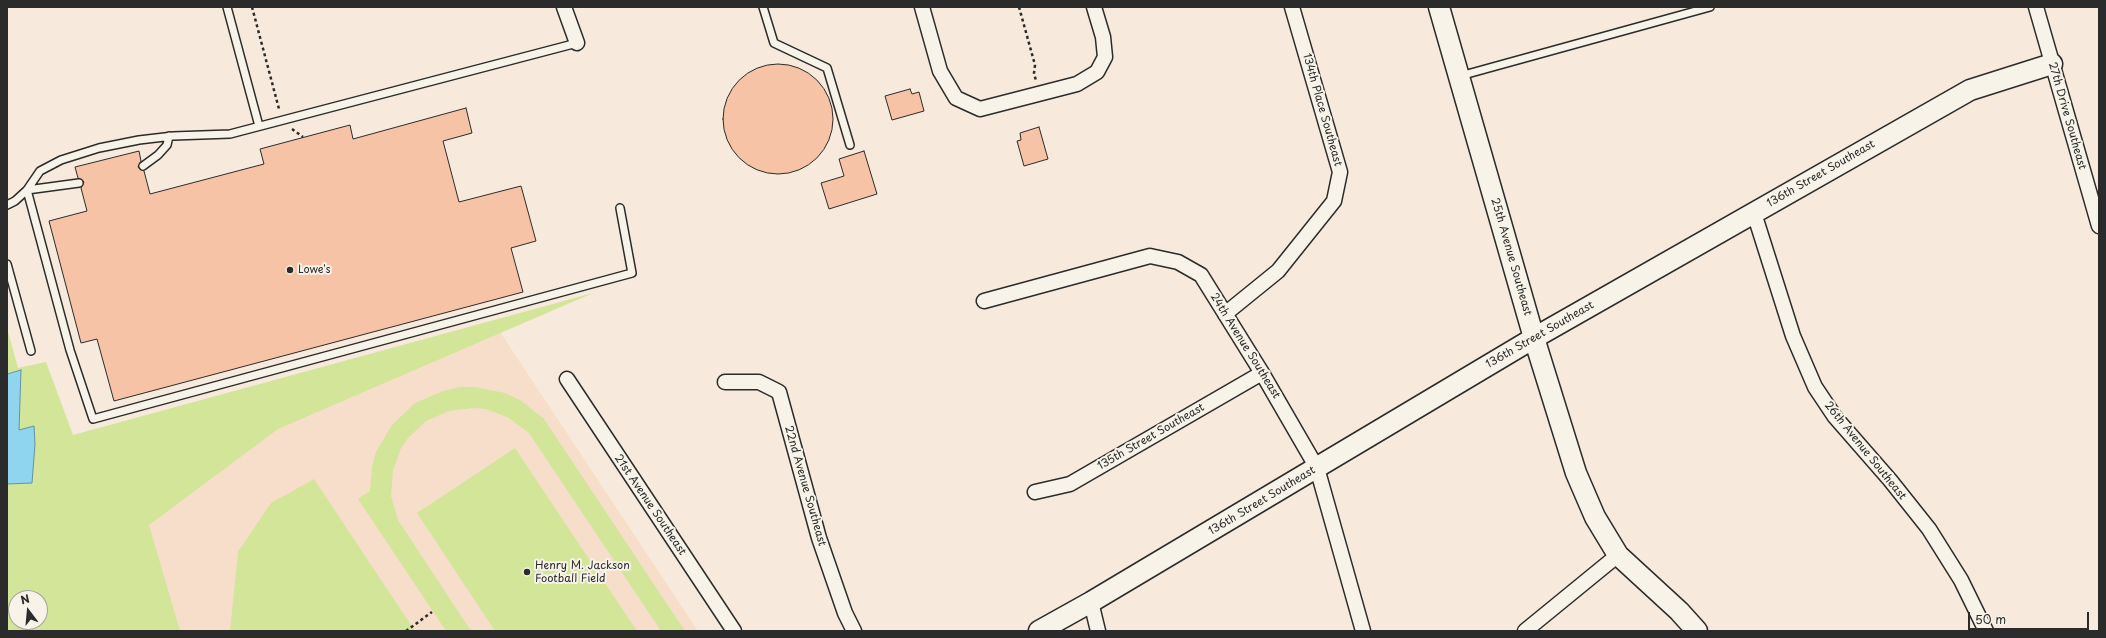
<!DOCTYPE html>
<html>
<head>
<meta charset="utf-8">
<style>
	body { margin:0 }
	#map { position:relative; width:2106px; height:638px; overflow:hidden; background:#f7e9db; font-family:"Playpen Sans",sans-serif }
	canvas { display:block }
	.frame { position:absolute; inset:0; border:8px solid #2b2b2b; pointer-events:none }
	.north { position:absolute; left:8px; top:590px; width:40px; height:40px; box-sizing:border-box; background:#f7f3e8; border:1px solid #a5a39c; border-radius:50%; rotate:344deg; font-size:11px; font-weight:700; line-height:16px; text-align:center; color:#2b2b2b }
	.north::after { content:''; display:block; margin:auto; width:14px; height:18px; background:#2b2b2b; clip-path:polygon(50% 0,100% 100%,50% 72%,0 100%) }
	.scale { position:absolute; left:1968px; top:612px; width:121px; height:18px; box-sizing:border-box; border:2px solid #2b2b2b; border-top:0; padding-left:5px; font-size:12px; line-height:14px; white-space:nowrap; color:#2b2b2b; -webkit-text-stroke:3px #f7f3e8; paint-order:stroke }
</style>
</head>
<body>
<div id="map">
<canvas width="2106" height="638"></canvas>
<div class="frame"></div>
<div class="north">N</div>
<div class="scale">50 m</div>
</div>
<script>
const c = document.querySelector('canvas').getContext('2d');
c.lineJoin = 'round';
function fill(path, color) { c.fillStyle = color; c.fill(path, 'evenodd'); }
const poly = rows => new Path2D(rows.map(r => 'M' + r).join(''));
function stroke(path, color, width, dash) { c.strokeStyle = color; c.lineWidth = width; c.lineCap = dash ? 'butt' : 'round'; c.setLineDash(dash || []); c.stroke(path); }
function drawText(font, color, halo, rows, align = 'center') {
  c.font = font + ' "Playpen Sans",sans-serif'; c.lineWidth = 4; c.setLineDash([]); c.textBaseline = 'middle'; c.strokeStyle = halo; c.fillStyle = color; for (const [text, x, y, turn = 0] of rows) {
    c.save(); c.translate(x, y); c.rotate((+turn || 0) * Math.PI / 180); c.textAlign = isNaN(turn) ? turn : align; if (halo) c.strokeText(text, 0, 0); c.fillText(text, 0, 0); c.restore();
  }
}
const built = poly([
	[500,332,698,631,158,631,104,443]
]);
const green = poly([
	[593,293,278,429,149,525,180,631,7,631,7,484,32,483,19,430,21,370,7,374,7,328,18,368,46,362,73,435],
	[16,598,40,598,40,622,16,622],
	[459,387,475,387,505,393,520,400,544,419,685,631,661,631,529,433,509,418,486,409,474,408,449,411,426,421,408,438,401,448,393,471,391,496,398,520,471,631,446,631,358,499,370,491,372,467,376,452,392,425,415,403,443,391],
	[515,448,637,631,495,631,417,513],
	[314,479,415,631,230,631,238,552,271,503]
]);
const water = poly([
	[21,370,19,430,34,426,35,444,32,483,7,484,7,374,21,370]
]);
const building = poly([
	'723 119a55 55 0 1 1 110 0a55 55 0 1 1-110 0Z',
	[910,89,912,94,919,92,924,111,892,120,885,96,910,89],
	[466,108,472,133,443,141,459,202,521,186,536,241,511,248,523,292,114,401,97,339,81,343,49,221,87,211,81,188,84,182,78,178,75,167,139,151,141,161,138,167,144,171,150,194,264,164,260,149,350,125,353,139,466,108],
	[1039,127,1048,159,1024,166,1017,141,1021,140,1020,133,1039,127],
	[864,151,877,194,829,209,821,183,844,176,839,159,864,151]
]);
const path = poly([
	[252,7,279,109],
	[1019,7,1035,65,1034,73,1036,81],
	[292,129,303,137],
	[406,631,432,612]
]);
const lane = poly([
	[227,7,259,126],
	[763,7,774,43,827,68,850,145],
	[1460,76,1710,7],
	[143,166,158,155,167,145,169,136],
	[79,183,27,190,70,350,93,419,632,273,620,208],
	[7,205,15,201,27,190,40,171,61,160,99,148,139,140,173,136,230,134,577,43],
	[7,264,31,351]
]);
const street = poly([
	[564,7,577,43],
	[922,7,940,71,956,98,980,109,1077,84,1097,72,1105,57,1103,37,1094,7],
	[2036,7,2099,226],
	[1754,213,1793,336,1815,387,1835,417,1890,480,1929,529,1961,580,1986,631],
	[984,301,1150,256,1178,262,1201,275,1262,373,1317,468,1363,631],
	[1225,314,1278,271,1334,201,1340,172,1292,7],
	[567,379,734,631],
	[725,382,759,382,779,392,819,538,845,613,854,631],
	[1035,492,1070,484,1262,373],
	[1091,602,1098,631],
	[1525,631,1618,555]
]);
const secondary = poly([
	[1439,7,1534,338,1576,473,1595,517,1618,555,1679,611,1697,631],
	[1039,631,1091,602,1534,338,1970,90,2052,64]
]);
const markers = [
	[290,270,4,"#2b2b2b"],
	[527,572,4,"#2b2b2b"]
];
const streetNames = [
	["134th Place Southeast",1322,110,74],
	["27th Drive Southeast",2067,116,74],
	["136th Street Southeast",1821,174,-30],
	["25th Avenue Southeast",1511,257,74],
	["136th Street Southeast",1540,335,-30],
	["24th Avenue Southeast",1245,346,58],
	["135th Street Southeast",1151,437,-30],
	["26th Avenue Southeast",1865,451,51],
	["22nd Avenue Southeast",805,486,74],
	["136th Street Southeast",1262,501,-31],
	["21st Avenue Southeast",650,505,56]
];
const poiNames = [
	["Lowe's",298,270],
	["Henry M. Jackson",535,566],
	["Football Field",535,579]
];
fill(built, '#f7decb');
fill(green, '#d3e599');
fill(water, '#8fd5f0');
stroke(water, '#6791a1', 1);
fill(building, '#f6c3a6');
stroke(building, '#2b2b2b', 1);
stroke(lane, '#2b2b2b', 10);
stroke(street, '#2b2b2b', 17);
stroke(secondary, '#2b2b2b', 23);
stroke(path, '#2b2b2b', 2.5, [3, 3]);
stroke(lane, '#f7f3e8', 7);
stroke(street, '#f7f3e8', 14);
stroke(secondary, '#f7f3e8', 20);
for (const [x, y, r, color] of markers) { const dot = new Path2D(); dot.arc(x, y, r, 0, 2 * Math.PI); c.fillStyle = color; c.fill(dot); stroke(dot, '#f7f3e8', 1.5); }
drawText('11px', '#2b2b2b', '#f7f3e8', streetNames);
drawText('11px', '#2b2b2b', '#f7f3e8', poiNames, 'left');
</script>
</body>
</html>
